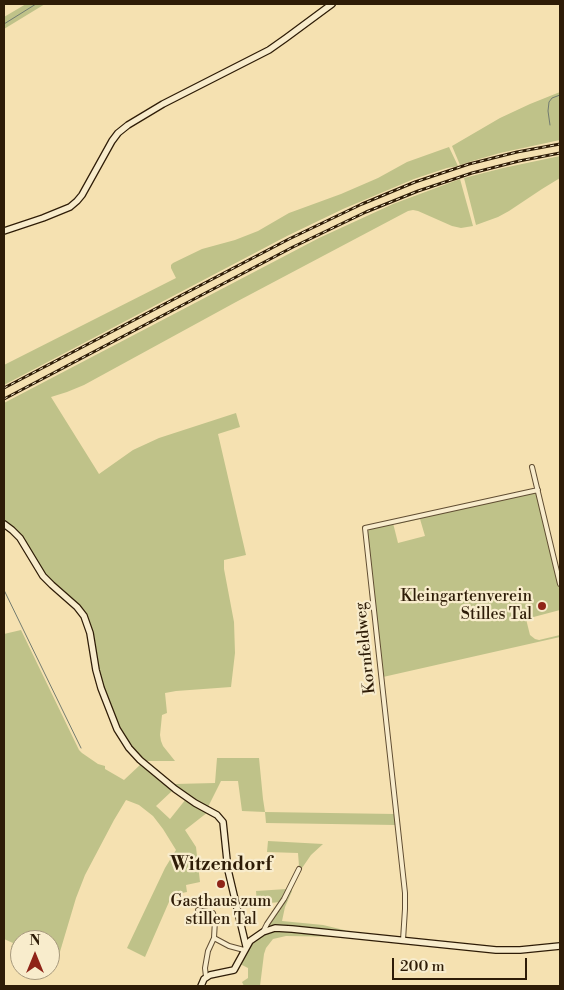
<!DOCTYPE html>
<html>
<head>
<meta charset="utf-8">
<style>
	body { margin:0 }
	#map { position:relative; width:564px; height:990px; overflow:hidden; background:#f5e1b1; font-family:"Libre Bodoni",serif }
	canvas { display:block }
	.frame { position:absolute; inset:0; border:5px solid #2e1c07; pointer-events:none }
	.north { position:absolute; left:10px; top:930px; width:50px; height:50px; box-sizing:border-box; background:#f8eccc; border:1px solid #a7997d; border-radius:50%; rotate:0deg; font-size:14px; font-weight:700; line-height:20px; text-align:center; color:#2e1c07 }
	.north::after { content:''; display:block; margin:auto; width:18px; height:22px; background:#8f2418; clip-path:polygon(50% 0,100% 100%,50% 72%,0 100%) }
	.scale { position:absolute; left:392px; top:958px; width:135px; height:22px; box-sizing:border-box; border:2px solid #2e1c07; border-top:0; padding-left:6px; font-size:15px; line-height:18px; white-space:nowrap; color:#2e1c07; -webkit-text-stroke:4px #f8eccc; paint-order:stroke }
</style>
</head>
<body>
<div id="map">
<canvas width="564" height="990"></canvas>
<div class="frame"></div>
<div class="north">N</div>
<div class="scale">200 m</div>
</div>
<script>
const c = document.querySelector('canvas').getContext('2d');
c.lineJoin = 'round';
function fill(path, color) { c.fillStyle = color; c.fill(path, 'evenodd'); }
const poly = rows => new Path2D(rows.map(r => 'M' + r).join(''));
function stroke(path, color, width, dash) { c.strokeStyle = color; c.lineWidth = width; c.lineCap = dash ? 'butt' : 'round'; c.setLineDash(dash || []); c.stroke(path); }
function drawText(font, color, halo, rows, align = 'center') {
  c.font = font + ' "Libre Bodoni",serif'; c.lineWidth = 4.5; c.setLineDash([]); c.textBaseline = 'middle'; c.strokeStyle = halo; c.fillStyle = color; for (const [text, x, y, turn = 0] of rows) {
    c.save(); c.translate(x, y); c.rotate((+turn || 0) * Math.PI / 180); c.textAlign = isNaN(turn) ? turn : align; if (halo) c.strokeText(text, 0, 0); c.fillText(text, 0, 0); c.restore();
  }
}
const green = poly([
	[26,4,45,4,4,29,4,17],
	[560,92,560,140,500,153,469,162,460,165,452,146,500,118,530,104],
	[449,147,458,166,447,168,414,179,343,209,287,236,4,385,4,365,176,278,171,268,171,265,173,263,202,249,235,240,258,231,289,213,341,194,378,178,407,162],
	[560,156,560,178,542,189,509,211,498,217,476,225,464,178,503,168],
	[460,179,473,226,461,228,452,226,418,211,413,210,408,211,236,302,84,385,67,392,51,397,99,474,133,450,159,438,236,413,240,427,218,434,246,555,224,560,224,569,234,622,235,653,231,687,176,691,165,693,167,713,162,715,160,735,161,741,163,746,175,761,145,761,132,747,119,728,103,688,81,607,45,575,4,522,4,403,319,238,393,204],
	[534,493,536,494,538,497,560,591,560,610,526,619,530,635,535,639,539,640,560,635,560,637,383,677,367,534,368,531,373,528,393,523,398,543,425,536,420,519,398,524,399,522],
	[21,630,79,750,82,753,98,764,105,766,105,769,124,780,141,764,171,789,172,791,156,806,170,819,186,799,208,812,185,830,196,847,200,882,186,885,187,892,172,895,145,957,127,948,165,868,176,850,163,829,153,816,139,805,126,800,114,820,85,875,76,898,59,955,50,958,50,940,20,940,20,952,11,947,13,943,4,939,4,634],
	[217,758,259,758,263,799,265,812,395,814,396,825,266,823,265,812,242,811,238,781,221,781,208,807,196,801,174,786,175,784,215,783],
	[268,841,323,844,311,855,302,868,299,866,298,853,267,852],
	[291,888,292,891,285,907,282,921,323,925,344,930,350,933,293,926,283,925,268,927,268,924],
	[287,889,281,902,257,904,256,891],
	[283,930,349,937,286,936,273,939,266,948,264,954,260,986,244,986,242,982,248,978,248,968,240,964,248,947,259,936,275,931]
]);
const stream = poly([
	[4,24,36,4],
	[550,125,548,111,549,102,552,98,560,95],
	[4,590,81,748]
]);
const street = poly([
	[532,467,560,584],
	[198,910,213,913,215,920,214,938,208,951,205,968,206,977],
	[263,932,267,924,284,899,299,869],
	[214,938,229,946,244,950],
	[403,940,405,909,405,893,365,528,538,490]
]);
const secondary = poly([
	[4,231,43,218,70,207,77,201,82,195,112,141,118,133,128,125,163,104,269,50,286,38,332,4],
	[4,524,12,530,20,538,43,576,52,585,77,607,84,616,90,633,96,670,101,688,117,729,129,748,140,760,175,789,195,803,217,815,223,822,228,870,246,946],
	[201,986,204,979,210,975,234,970,250,941,263,932,275,928,292,929,496,950,520,950,560,946]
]);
const rail = poly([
	[4,388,289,239,362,204,415,182,469,164,517,152,560,144],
	[4,399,293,247,366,212,418,191,472,173,519,161,560,153]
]);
const markers = [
	[542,606,5,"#8f2418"],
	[221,884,5,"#8f2418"]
];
const poiNames = [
	["Kleingartenverein",532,597],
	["Stilles Tal",532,615],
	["Gasthaus zum",221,902,"center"],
	["stillen Tal",221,920,"center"]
];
const streetNames = [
	["Kornfeldweg",366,648,-96]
];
const quarterNames = [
	["Witzendorf",221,865]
];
fill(green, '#bfc289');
stroke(stream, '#727b70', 1);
stroke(street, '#604d32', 6);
stroke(secondary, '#2e1c07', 8);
stroke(street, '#f8eccc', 4);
stroke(secondary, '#f8eccc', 5.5);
stroke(rail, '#2e1c07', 3);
stroke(rail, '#f8eccc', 1, [4]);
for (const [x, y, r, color] of markers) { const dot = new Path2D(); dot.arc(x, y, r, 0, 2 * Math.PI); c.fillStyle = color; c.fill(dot); stroke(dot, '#f8eccc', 2); }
drawText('16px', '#2e1c07', '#f8eccc', poiNames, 'right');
drawText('16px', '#2e1c07', '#f8eccc', streetNames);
drawText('bold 19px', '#2e1c07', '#f8eccc', quarterNames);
</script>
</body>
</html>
